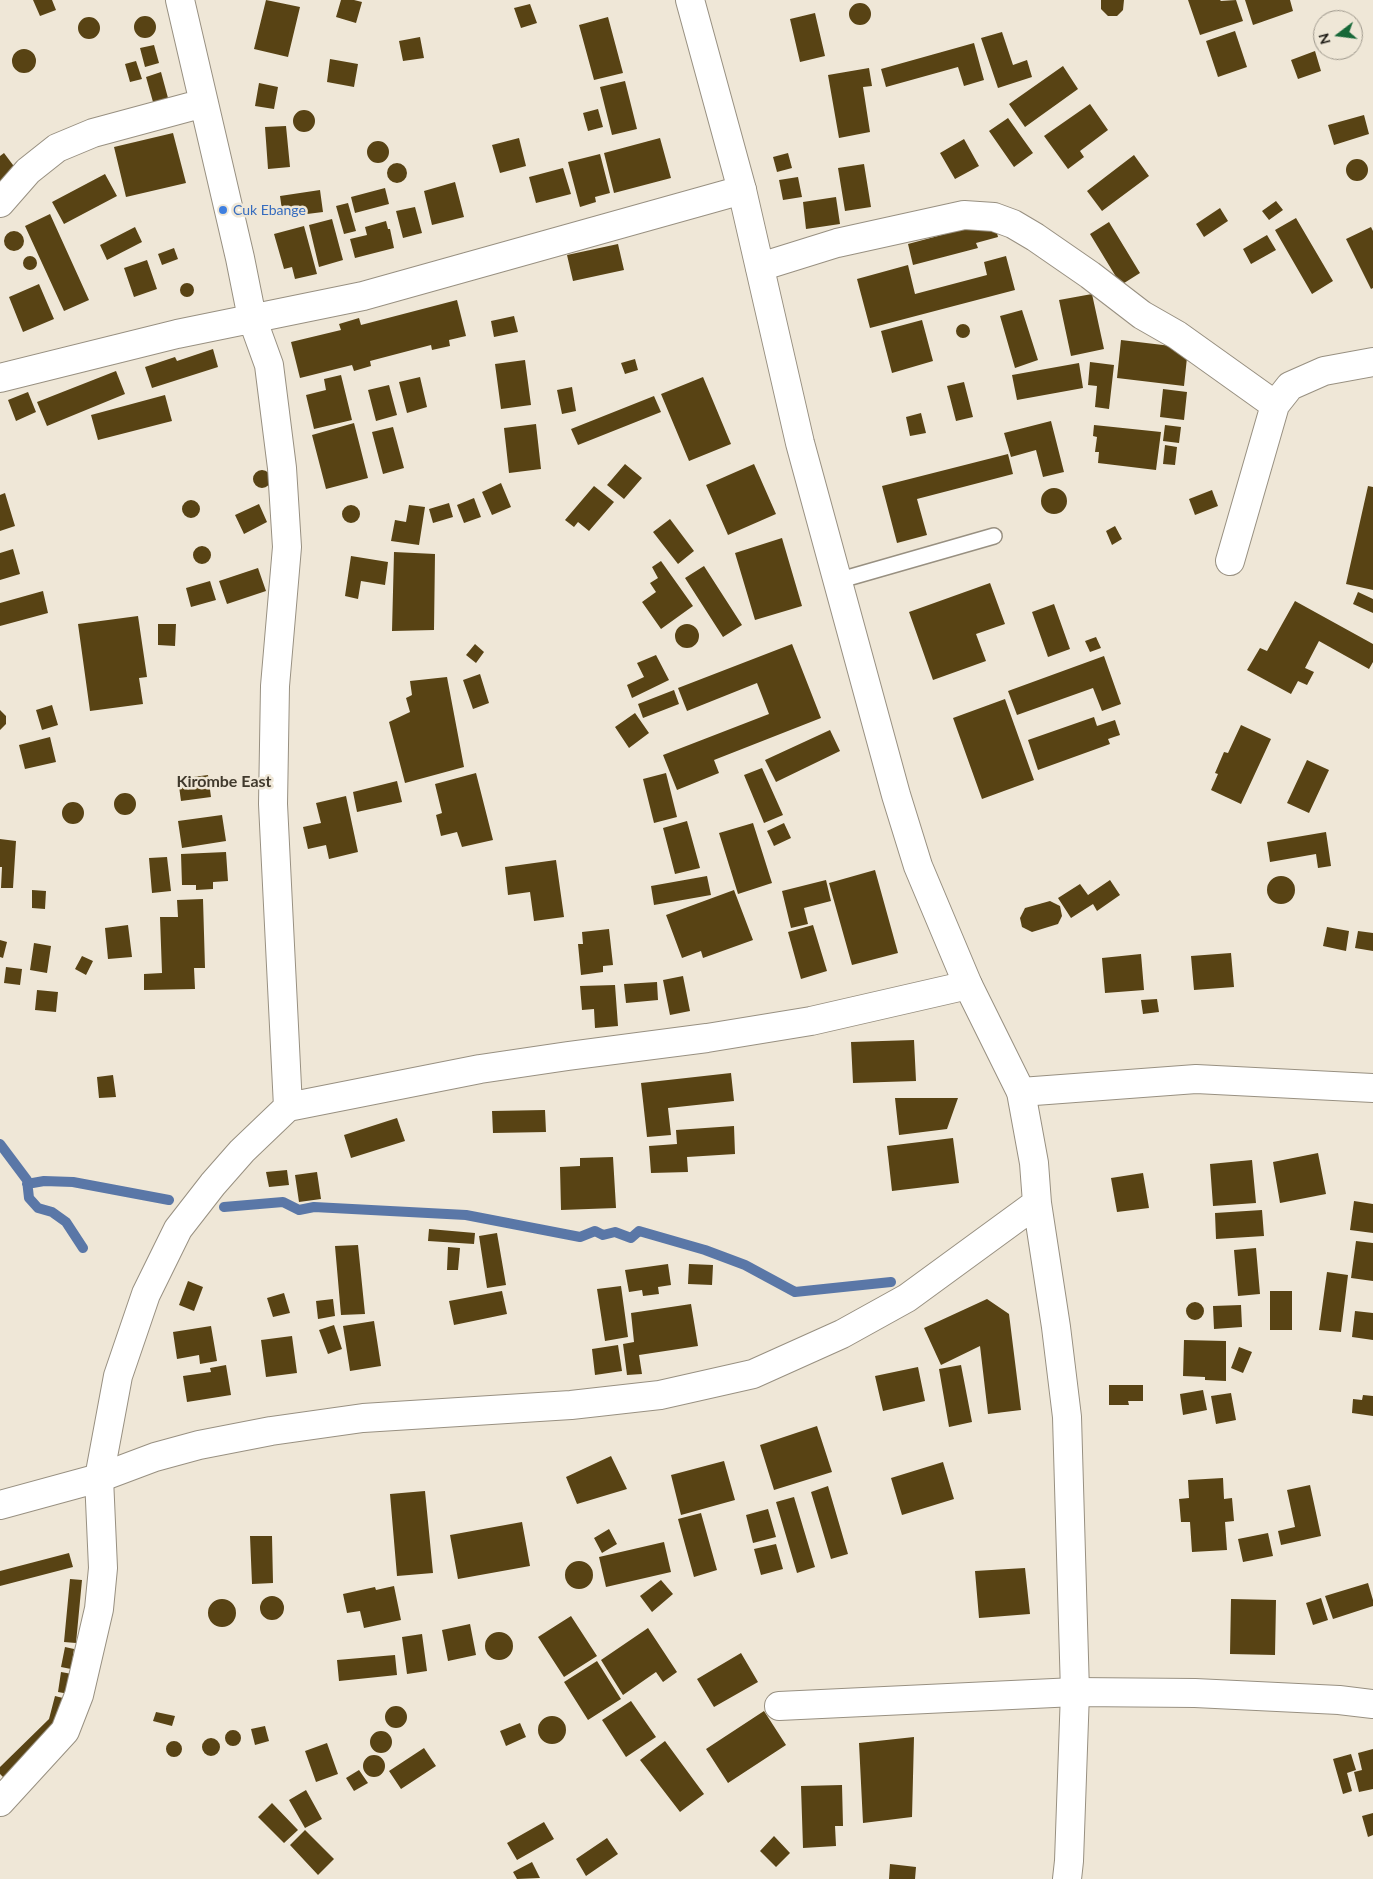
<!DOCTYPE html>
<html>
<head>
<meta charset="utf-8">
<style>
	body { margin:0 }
	#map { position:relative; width:1373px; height:1879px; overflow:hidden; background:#efe7d7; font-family:Lato,sans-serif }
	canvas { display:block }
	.north { position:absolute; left:1313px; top:10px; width:50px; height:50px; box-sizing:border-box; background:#efe7d7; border:1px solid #9d978b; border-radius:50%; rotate:255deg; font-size:14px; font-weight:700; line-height:20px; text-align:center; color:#23201a }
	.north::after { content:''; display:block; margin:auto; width:18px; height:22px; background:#176838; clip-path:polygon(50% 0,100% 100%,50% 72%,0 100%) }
</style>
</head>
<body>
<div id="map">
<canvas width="1373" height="1879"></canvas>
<div class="north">N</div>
</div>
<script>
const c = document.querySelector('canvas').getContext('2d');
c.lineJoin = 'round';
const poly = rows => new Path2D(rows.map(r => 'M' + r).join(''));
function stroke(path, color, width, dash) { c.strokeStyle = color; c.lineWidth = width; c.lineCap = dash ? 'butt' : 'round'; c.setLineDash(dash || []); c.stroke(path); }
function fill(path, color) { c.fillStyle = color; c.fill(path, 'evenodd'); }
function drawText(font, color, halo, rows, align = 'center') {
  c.font = font + ' Lato,sans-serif'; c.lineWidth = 5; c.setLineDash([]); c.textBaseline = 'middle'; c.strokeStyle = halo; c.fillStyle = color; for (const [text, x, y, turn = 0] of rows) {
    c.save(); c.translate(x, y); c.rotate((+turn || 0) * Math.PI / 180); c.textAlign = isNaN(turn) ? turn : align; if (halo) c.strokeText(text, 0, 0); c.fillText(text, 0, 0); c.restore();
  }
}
const stream = poly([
	[0,1144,27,1180,29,1198,38,1208,52,1212,66,1222,83,1248],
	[27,1184,44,1181,73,1182,169,1200],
	[224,1207,283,1202,299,1210,314,1207,466,1215,580,1237,595,1231,603,1235,615,1232,631,1238,639,1231,705,1250,745,1265,795,1292,891,1282]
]);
const building = poly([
	[33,0,52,0,56,10,40,16],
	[266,0,300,7,288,57,254,49],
	[341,0,354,0,362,2,356,23,336,17],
	[1101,0,1124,0,1123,10,1117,16,1108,16,1101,9],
	[1188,0,1220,0,1221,1,1236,0,1243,21,1200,35],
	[1245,0,1290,0,1293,11,1253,25],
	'849 14a11 11 0 1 1 22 0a11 11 0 1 1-22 0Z',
	[530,4,537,23,521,28,514,8],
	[815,13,825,56,800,62,790,19],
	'134 27a11 11 0 1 1 22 0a11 11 0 1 1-22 0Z',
	[608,17,623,73,594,80,579,25],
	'78 28a11 11 0 1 1 22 0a11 11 0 1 1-22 0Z',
	[1235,31,1247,67,1218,77,1206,41],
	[1002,32,1013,65,1027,60,1032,77,998,88,981,38],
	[420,37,424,58,403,61,399,41],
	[974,43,984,80,964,86,958,67,886,87,881,69],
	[154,45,159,63,145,67,140,48],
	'12 61a12 12 0 1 1 24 0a12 12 0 1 1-24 0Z',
	[1315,51,1321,71,1298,79,1291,60],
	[330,59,358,64,354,87,327,82],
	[136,61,142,79,130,82,125,64],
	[1063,66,1078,89,1025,127,1009,104],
	[869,68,872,86,863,87,870,132,839,138,828,75],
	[161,72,168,98,153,102,146,77],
	[625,81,637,129,612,135,600,87],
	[259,83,278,87,274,109,255,106],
	[1090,104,1108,130,1080,151,1084,157,1068,169,1044,136],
	[598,109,603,127,588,131,583,113],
	'293 121a11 11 0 1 1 22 0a11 11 0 1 1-22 0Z',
	[1364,115,1369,134,1334,145,1328,125],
	[1008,118,1033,153,1014,167,989,131],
	[286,126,290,167,268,169,265,127],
	[173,133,186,183,126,197,114,147],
	[519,138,526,166,500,173,492,145],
	[660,138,671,178,614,193,604,153],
	[964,139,979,166,955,179,940,153],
	'367 152a11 11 0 1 1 22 0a11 11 0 1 1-22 0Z',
	[4,153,16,169,0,181,0,156],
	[788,153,792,168,777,172,773,157],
	[600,154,610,193,595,197,596,202,580,207,568,162],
	[1134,155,1149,176,1102,211,1087,191],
	'1346 170a11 11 0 1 1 22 0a11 11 0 1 1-22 0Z',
	'387 173a10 10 0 1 1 20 0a10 10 0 1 1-20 0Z',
	[864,164,871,207,845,211,838,168],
	[563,168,571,194,536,203,529,177],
	[105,174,117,196,64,224,52,202],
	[798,177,802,197,783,200,779,180],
	[455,182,464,217,432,225,424,191],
	[385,188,389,204,355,213,351,197],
	[320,190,323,212,283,217,280,196],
	[836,197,840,224,806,229,803,202],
	[1276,201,1283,210,1269,220,1262,211],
	[348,203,356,231,344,234,336,206],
	[415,207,422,233,403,238,396,211],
	[1220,208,1228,221,1204,237,1196,224],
	[50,214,89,300,64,311,25,226],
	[1296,218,1333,281,1312,294,1275,230],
	[332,219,343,260,319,267,309,225],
	[386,221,388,229,390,229,394,248,355,258,350,239,367,235,365,227],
	[994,221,998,237,976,243,978,248,913,265,908,244],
	[1109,222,1140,273,1121,285,1090,234],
	[304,226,317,274,295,279,292,267,284,269,274,234],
	[135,227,142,242,107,260,100,245],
	[1371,227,1373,231,1373,288,1371,289,1346,239],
	'4 241a10 10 0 1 1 20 0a10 10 0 1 1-20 0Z',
	[1267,235,1276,250,1251,264,1243,249],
	[618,244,624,270,573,281,567,255],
	[174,248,178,259,162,265,158,254],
	[1006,256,1015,290,870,328,857,279,908,265,915,294,987,275,984,262],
	'23 263a7 7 0 1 1 14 0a7 7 0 1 1-14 0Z',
	[147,260,157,289,134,297,124,268],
	'180 290a7 7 0 1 1 14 0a7 7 0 1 1-14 0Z',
	[39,284,54,319,23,332,9,297],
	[1092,294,1104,349,1071,356,1059,300],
	[457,300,466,336,449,340,450,346,432,350,431,345,370,361,371,366,354,371,352,365,300,378,291,342,341,330,339,324,359,318,361,325],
	[1022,310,1038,360,1015,368,1000,316],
	[514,316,518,332,494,337,491,321],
	[922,320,933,361,892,373,881,331],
	'956 331a7 7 0 1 1 14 0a7 7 0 1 1-14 0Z',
	[1121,340,1188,348,1184,386,1117,378],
	[213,349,218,367,152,388,145,367,175,357,177,361],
	[635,359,638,370,625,374,621,363],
	[525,360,531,405,501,409,495,364],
	[1090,362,1114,365,1109,409,1095,407,1097,386,1088,385],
	[1079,363,1083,388,1017,400,1012,375],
	[116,371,125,394,47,426,37,402],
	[341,375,352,420,314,429,306,395,326,390,324,379],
	[420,377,427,407,407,413,399,382],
	[703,377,731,444,689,461,661,394],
	[964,382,973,417,956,421,947,386],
	[389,385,397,415,376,421,368,390],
	[572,387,576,411,562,414,557,390],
	[1163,389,1187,392,1184,420,1160,417],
	[28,392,36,412,16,421,8,400],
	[165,395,172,421,98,440,91,415],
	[654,396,661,412,578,445,571,429],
	[921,413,926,433,910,436,906,417],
	[1051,421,1064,472,1043,477,1036,450,1011,457,1004,433],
	[354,423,368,478,326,489,312,435],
	[536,424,541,469,509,473,504,428],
	[1094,425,1161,432,1156,470,1098,463,1099,452,1095,452,1097,437,1093,436],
	[1165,425,1181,427,1179,443,1163,441],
	[393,427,404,468,383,474,372,432],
	[1165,445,1177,447,1175,465,1163,464],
	[1008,454,1013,474,917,499,927,535,897,543,882,486],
	[625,464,642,478,624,499,607,485],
	[754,464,776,514,728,535,706,485],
	'253 479a9 9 0 1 1 18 0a9 9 0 1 1-18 0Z',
	[501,483,511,507,492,515,482,492],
	[594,486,614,502,589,531,578,522,574,527,565,520],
	[1368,486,1373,487,1373,590,1346,584],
	'1041 501a13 13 0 1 1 26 0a13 13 0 1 1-26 0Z',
	[1212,490,1218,506,1195,515,1189,499],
	[5,493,15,526,0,531,0,495],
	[474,498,481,517,464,523,457,505],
	'182 509a9 9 0 1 1 18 0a9 9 0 1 1-18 0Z',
	[449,503,453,517,433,523,429,509],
	[259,504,267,522,244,534,235,515],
	'342 514a9 9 0 1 1 18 0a9 9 0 1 1-18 0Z',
	[409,505,425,507,419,545,391,541,395,520,406,522],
	[670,519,694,551,678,564,653,532],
	[1115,526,1122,539,1112,545,1106,531],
	[782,538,802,606,755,620,735,553],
	'193 555a9 9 0 1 1 18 0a9 9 0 1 1-18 0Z',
	[13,549,20,574,0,580,0,553],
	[394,552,435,554,434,630,392,631],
	[351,556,388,562,385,585,361,581,358,599,345,596],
	[661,561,693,606,661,629,642,602,656,592,650,583,658,578,652,567],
	[704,566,742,625,723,637,685,578],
	[258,568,266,591,227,604,219,581],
	[210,581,216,600,191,607,186,588],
	[990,583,1005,624,976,634,986,661,933,680,909,612],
	[43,591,48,613,0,626,0,603],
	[1358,592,1373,599,1373,613,1353,604],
	[1295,601,1373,644,1373,662,1369,669,1319,641,1305,668,1314,672,1307,685,1298,681,1291,694,1247,670,1260,648,1267,651],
	[1054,604,1070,649,1048,657,1032,612],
	[138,616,147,677,139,678,143,704,90,711,78,624],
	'675 636a12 12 0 1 1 24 0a12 12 0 1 1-24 0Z',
	[158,624,176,624,175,646,158,645],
	[1096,637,1101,648,1090,652,1085,641],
	[475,644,484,652,476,663,466,655],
	[792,644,821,718,714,760,719,773,677,790,663,755,769,714,757,683,687,711,678,688],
	[656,655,669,680,632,698,627,685,644,677,637,663],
	[1104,656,1121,704,1102,711,1093,688,1017,715,1008,691],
	[480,674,489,703,473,709,463,680],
	[447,677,464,767,405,783,389,722,410,712,406,698,412,695,410,681],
	[674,690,679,704,643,718,638,704],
	[1005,699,1034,780,982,799,953,718],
	[52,705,58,725,42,730,36,710],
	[0,710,6,716,6,724,0,730],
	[635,713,649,733,629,748,615,727],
	[1094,717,1097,726,1115,720,1120,735,1108,739,1110,744,1038,770,1028,740],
	[1241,725,1271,739,1241,804,1211,790,1218,774,1215,773,1224,752,1228,753],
	[830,730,840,751,776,782,765,760],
	[50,737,56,762,25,769,19,745],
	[1307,760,1329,770,1309,813,1287,803],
	[762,768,783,815,764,823,744,775],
	[476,773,493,840,462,847,457,832,441,836,436,815,442,813,435,784],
	[666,773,677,817,654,823,643,779],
	[208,775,211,797,181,801,178,779],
	[397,781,402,802,357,812,353,792],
	'114 804a11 11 0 1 1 22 0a11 11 0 1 1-22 0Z',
	[346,796,358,852,329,859,326,845,308,849,303,827,321,823,316,803],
	'62 813a11 11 0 1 1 22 0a11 11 0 1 1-22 0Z',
	[222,815,226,841,182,848,178,821],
	[687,821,700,868,675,874,663,828],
	[753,823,772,883,738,894,719,833],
	[784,823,791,838,774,846,767,831],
	[1326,832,1331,866,1318,868,1316,854,1270,862,1267,842],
	[0,839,16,841,13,888,1,888,2,867,0,867],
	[226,852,228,881,213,882,213,889,196,890,196,885,182,885,181,854],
	[167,857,171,891,152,893,149,858],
	[556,860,564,917,534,921,530,892,508,895,505,867],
	[875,870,898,953,852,965,829,883],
	'1267 890a14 14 0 1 1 28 0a14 14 0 1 1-28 0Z',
	[707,876,711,895,654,905,651,886],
	[826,880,831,901,804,908,808,924,791,928,782,891],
	[1110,880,1120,895,1097,911,1093,904,1071,918,1058,898,1080,884,1088,895],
	[32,890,46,891,45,909,32,908],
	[734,890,753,940,703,958,701,951,682,958,666,915],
	[203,899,205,968,194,968,195,989,144,990,144,974,162,973,160,917,178,917,177,900],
	[1050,901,1060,906,1062,916,1058,924,1032,932,1022,927,1020,918,1025,908],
	[128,925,132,957,108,959,105,928],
	[813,925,827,971,801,979,788,932],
	[1327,927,1349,931,1346,951,1323,946],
	[609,929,613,965,603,966,603,972,581,975,578,944,583,944,582,932],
	[1358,931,1373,933,1373,951,1355,948],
	[0,940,7,942,3,958,0,957],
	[34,943,51,946,47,973,30,970],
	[1231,953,1234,987,1194,990,1191,956],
	[1141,954,1144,990,1105,993,1102,958],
	[82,956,93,961,86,975,75,969],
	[6,967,22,969,20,985,4,983],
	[683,976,690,1011,670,1015,663,980],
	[657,982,658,1000,626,1003,624,984],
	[615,985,618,1026,595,1028,594,1009,582,1010,580,986],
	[37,990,58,992,56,1012,35,1010],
	[1157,999,1159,1012,1143,1014,1141,1000],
	[914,1040,916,1081,853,1083,851,1042],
	[731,1073,734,1101,668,1108,671,1135,647,1137,641,1083],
	[113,1075,116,1097,99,1098,97,1077],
	[895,1098,958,1098,947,1129,899,1135],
	[545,1110,546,1132,493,1133,492,1111],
	[397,1118,405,1141,351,1158,344,1135],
	[734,1126,735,1154,687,1157,688,1172,651,1173,649,1146,677,1144,676,1130],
	[953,1138,959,1183,892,1191,887,1146],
	[1318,1153,1326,1194,1280,1203,1273,1162],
	[613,1157,616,1208,561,1210,560,1167,580,1166,580,1158],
	[1252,1160,1256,1203,1213,1206,1210,1164],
	[287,1170,289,1185,269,1187,266,1172],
	[317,1172,321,1199,299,1202,295,1175],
	[1143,1173,1149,1208,1117,1212,1111,1178],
	[1354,1201,1373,1204,1373,1233,1350,1230],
	[1262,1210,1264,1236,1216,1239,1215,1213],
	[429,1229,475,1233,474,1244,428,1241],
	[497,1233,506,1285,487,1288,479,1236],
	[1356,1241,1373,1243,1373,1281,1351,1278],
	[358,1245,365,1314,341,1315,335,1246],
	[448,1247,460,1248,458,1270,447,1270],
	[1256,1248,1260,1294,1238,1296,1234,1250],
	[668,1264,671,1285,658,1287,659,1294,643,1296,642,1290,629,1292,625,1270],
	[689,1264,713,1265,712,1285,688,1284],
	[1327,1272,1348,1275,1341,1332,1319,1330],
	[188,1281,203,1287,194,1311,179,1305],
	[621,1286,628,1337,605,1341,597,1289],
	[502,1291,507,1314,454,1325,449,1301],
	[1270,1291,1292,1291,1292,1330,1270,1330],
	[284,1293,290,1313,273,1317,267,1298],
	[333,1299,335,1316,318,1319,316,1301],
	[987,1299,1009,1314,1021,1410,988,1414,980,1346,941,1365,924,1328],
	'1186 1311a9 9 0 1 1 18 0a9 9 0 1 1-18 0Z',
	[691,1304,698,1346,639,1355,642,1374,627,1375,623,1344,634,1342,631,1313],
	[1241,1305,1242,1327,1214,1329,1213,1306],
	[1355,1311,1373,1313,1373,1340,1352,1337],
	[374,1321,381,1366,350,1371,343,1326],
	[334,1325,342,1349,328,1354,319,1330],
	[211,1326,217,1361,200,1364,199,1355,177,1359,173,1332],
	[292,1336,297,1373,266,1377,261,1340],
	[1184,1340,1226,1341,1226,1381,1205,1380,1205,1377,1183,1376],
	[618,1345,622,1371,595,1375,592,1349],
	[1239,1347,1252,1352,1243,1373,1231,1368],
	[226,1365,231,1395,187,1402,183,1376,211,1372,210,1368],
	[961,1365,972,1422,949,1427,939,1369],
	[918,1367,925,1401,883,1411,875,1376],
	[1109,1385,1143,1385,1143,1401,1128,1401,1129,1405,1109,1405],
	[1203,1390,1207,1410,1183,1415,1180,1394],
	[1231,1393,1236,1420,1216,1424,1211,1396],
	[1363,1395,1373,1396,1373,1416,1352,1413,1353,1399,1362,1400],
	[817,1426,832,1472,774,1490,760,1445],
	[611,1456,627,1489,577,1504,566,1477],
	[724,1461,735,1500,681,1515,671,1475],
	[943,1462,954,1499,902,1515,891,1478],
	[1223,1478,1224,1499,1232,1498,1234,1521,1225,1522,1227,1550,1192,1552,1190,1522,1181,1522,1179,1499,1189,1498,1188,1480],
	[1310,1485,1321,1536,1281,1545,1278,1531,1295,1527,1287,1490],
	[828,1486,848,1554,831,1559,811,1492],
	[425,1491,433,1573,397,1576,390,1494],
	[794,1497,815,1567,797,1573,776,1502],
	[768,1509,776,1537,753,1543,746,1515],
	[701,1513,717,1570,694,1577,678,1519],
	[522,1522,530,1566,458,1579,450,1535],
	[609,1529,617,1544,602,1553,594,1538],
	[1268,1533,1273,1556,1243,1562,1238,1539],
	[250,1536,272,1536,273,1583,252,1584],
	[664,1542,671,1572,606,1587,599,1557],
	[776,1544,783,1569,761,1575,754,1549],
	[69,1553,73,1567,0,1586,0,1571],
	'565 1575a14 14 0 1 1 28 0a14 14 0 1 1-28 0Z',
	[1025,1568,1030,1614,979,1618,975,1571],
	[70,1579,82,1580,76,1643,64,1642],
	[661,1580,673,1594,652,1612,640,1596],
	[1368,1583,1373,1600,1373,1606,1333,1619,1325,1596],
	[394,1586,401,1620,364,1628,360,1611,347,1613,343,1594,375,1587,376,1590],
	'260 1608a12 12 0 1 1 24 0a12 12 0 1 1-24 0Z',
	[1321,1598,1328,1620,1313,1625,1306,1603],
	[1231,1599,1276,1600,1275,1655,1230,1654],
	'208 1613a14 14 0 1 1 28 0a14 14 0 1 1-28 0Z',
	[571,1616,597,1656,564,1677,538,1637],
	[470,1624,476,1655,448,1661,442,1630],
	[648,1628,677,1672,663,1682,656,1672,623,1695,601,1660],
	'485 1646a14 14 0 1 1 28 0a14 14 0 1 1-28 0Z',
	[422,1634,427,1671,407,1674,402,1637],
	[65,1647,74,1649,71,1669,61,1667],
	[741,1653,758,1682,714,1707,697,1679],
	[395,1655,397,1675,339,1681,337,1660],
	[597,1661,621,1699,588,1720,564,1682],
	[61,1672,72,1674,69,1694,58,1692],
	[55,1696,67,1699,60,1730,7,1781,0,1774,0,1767,49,1719],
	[631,1701,656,1737,626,1757,602,1720],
	'385 1717a11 11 0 1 1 22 0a11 11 0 1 1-22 0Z',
	[764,1711,786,1745,728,1783,706,1749],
	[156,1712,175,1716,172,1726,153,1721],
	'538 1730a14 14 0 1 1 28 0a14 14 0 1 1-28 0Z',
	[520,1723,526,1737,506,1746,500,1731],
	[265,1726,269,1741,255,1745,251,1729],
	'225 1738a8 8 0 1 1 16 0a8 8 0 1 1-16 0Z',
	'370 1742a11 11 0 1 1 22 0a11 11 0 1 1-22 0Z',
	[914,1737,912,1817,863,1823,859,1743],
	'202 1747a9 9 0 1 1 18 0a9 9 0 1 1-18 0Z',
	'166 1749a8 8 0 1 1 16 0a8 8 0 1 1-16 0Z',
	[665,1741,704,1794,680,1812,640,1760],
	[327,1743,338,1774,316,1782,305,1751],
	[424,1748,436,1766,401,1789,389,1771],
	[1373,1749,1373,1789,1359,1792,1354,1772,1362,1770,1358,1753],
	[1351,1754,1356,1770,1347,1773,1352,1791,1343,1794,1333,1759],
	'363 1766a11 11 0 1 1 22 0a11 11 0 1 1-22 0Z',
	[359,1770,368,1783,354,1791,346,1778],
	[842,1785,843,1826,835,1826,836,1846,803,1848,801,1786],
	[306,1790,322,1819,305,1828,289,1800],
	[272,1803,298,1830,284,1843,258,1817],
	[1373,1813,1373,1835,1368,1837,1362,1816],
	[544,1822,554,1839,517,1860,507,1843],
	[305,1830,334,1859,318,1875,290,1845],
	[774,1836,790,1853,776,1867,760,1851],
	[607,1838,618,1854,586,1876,576,1859],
	[532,1862,540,1878,517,1879,513,1872],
	[890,1864,916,1867,915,1879,889,1879]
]);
const service = poly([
	[837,581,994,536]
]);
const minor = poly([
	[180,0,240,258,252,318,269,365,282,468,287,547,275,686,273,804,288,1107],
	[0,203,28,171,57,148,93,133,204,103],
	[760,267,837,243,964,215,994,217,1013,224,1035,237,1090,275,1142,315,1177,335,1275,405],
	[0,378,177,334,363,296,742,190],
	[1230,561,1275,405,1290,386,1324,371,1373,362],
	[1021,1092,1196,1079,1373,1088],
	[779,1706,1075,1692,1195,1693,1339,1700,1373,1704],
	[0,1802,65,1731,79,1695,99,1609,103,1568,99,1478,118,1376,146,1294,178,1229,213,1184,242,1151,288,1107,480,1069,568,1056,707,1038,811,1021,968,985]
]);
const tertiary = poly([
	[690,0,742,190,800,443,896,795,918,866,968,985,1021,1092,1034,1163,1037,1203,1056,1327,1067,1417,1075,1692,1069,1861,1067,1879],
	[0,1505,99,1478,155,1457,199,1445,271,1431,363,1418,571,1405,660,1395,753,1374,842,1334,907,1298,1037,1203]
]);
const markers = [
	[223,210,5,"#3f7fe0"]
];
const shopNames = [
	["Cuk Ebange",233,210]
];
const quarterNames = [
	["Kirombe East",224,782]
];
stroke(stream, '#5a77a7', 10);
fill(building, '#584314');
stroke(service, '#989081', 18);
stroke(minor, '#989081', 30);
stroke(tertiary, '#989081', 30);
stroke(service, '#fff', 15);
stroke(minor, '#fff', 28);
stroke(tertiary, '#fff', 28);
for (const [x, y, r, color] of markers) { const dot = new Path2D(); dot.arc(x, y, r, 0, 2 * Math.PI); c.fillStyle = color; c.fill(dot); stroke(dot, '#efe7d7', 2); }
drawText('14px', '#366cbe', '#efe7d7', shopNames, 'left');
drawText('bold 16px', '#413a2d', '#efe7d7', quarterNames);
</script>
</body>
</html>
